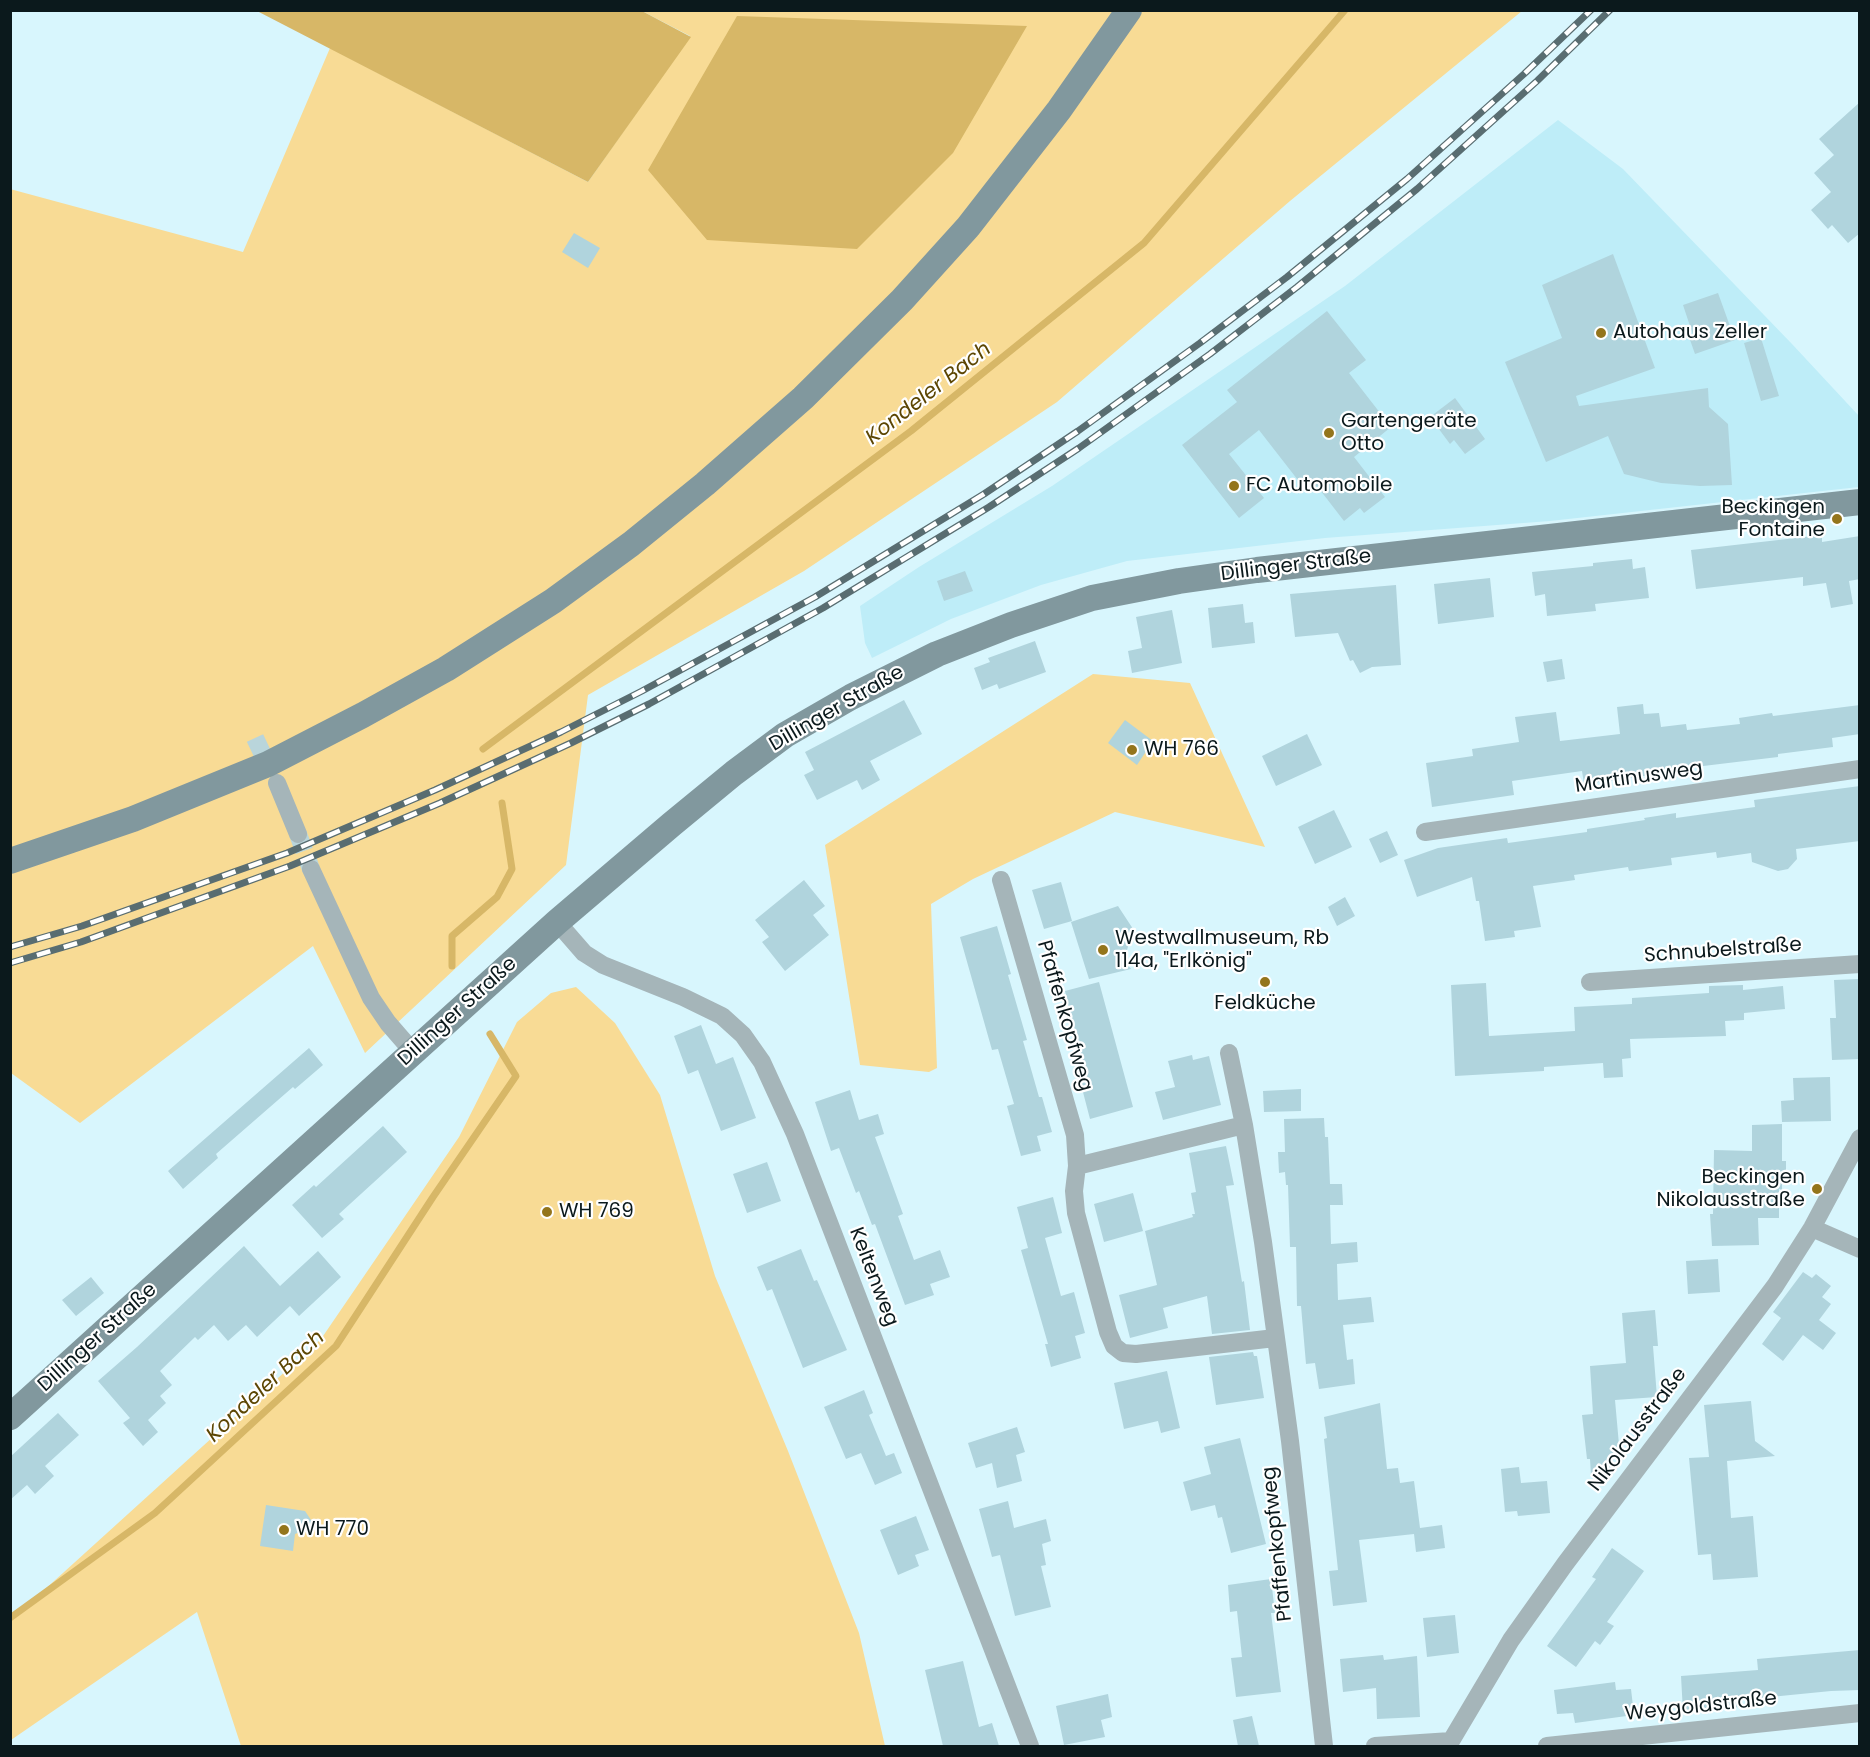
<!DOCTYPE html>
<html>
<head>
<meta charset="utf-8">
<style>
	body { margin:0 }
	#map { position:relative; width:1870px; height:1757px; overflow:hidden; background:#d8f6fd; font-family:Poppins,sans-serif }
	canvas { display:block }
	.frame { position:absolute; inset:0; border:12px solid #0b191c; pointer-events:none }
</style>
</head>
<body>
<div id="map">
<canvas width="1870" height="1757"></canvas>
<div class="frame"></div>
</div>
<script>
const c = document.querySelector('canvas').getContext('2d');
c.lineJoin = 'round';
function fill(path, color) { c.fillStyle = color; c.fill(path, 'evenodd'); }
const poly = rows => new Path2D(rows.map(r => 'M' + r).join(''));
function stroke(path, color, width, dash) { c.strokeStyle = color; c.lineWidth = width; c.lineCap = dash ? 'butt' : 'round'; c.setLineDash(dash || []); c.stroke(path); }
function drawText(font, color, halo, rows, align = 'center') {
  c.font = font + ' Poppins,sans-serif'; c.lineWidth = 4.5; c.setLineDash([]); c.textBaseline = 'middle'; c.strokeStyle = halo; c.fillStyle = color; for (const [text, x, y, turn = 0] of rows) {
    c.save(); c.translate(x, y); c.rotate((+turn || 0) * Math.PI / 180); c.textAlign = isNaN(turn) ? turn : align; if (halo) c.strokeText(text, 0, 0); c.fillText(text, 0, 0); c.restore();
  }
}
const built = poly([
	[1558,120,1623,169,1792,344,1859,416,1859,487,1550,521,1325,538,1127,561,1041,585,951,619,872,658,865,643,860,606,919,567,1052,486,1345,286]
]);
const green = poly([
	[642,11,1522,11,1290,201,1057,402,804,571,588,695,566,865,365,1053,313,946,80,1123,11,1073,10,189,243,252,330,48,588,182,690,36],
	[1093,674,1190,683,1265,847,1115,812,973,879,931,904,937,1068,929,1072,860,1065,825,845],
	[576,987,615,1023,660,1095,715,1276,788,1451,859,1633,885,1746,241,1746,197,1612,11,1740,10,1621,321,1339,459,1137,517,1022,551,993]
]);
const water = poly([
	[257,11,642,11,691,37,588,182],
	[737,16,1027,26,953,153,857,249,707,240,648,170]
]);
const stream = poly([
	[483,749,911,431,1144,243,1345,10],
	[452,966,452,936,497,897,512,869,502,803],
	[10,1618,155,1513,336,1346,433,1197,516,1076,490,1034]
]);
const building = poly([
	[1860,102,1860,233,1848,243,1832,225,1828,229,1811,210,1831,192,1814,173,1834,155,1819,139],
	[574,233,600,248,588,268,562,252],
	[1613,254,1655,368,1576,396,1579,406,1708,388,1709,407,1728,424,1732,485,1700,486,1661,483,1624,474,1608,436,1546,462,1505,362,1562,338,1542,285],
	[1718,293,1735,340,1695,354,1689,337,1693,335,1683,305],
	[1327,311,1366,360,1349,373,1391,427,1354,457,1385,497,1364,513,1360,508,1344,521,1317,486,1308,493,1259,430,1229,454,1264,498,1239,518,1182,445,1237,402,1227,390],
	[1761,338,1779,396,1761,401,1744,343],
	[1455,398,1485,439,1465,454,1454,440,1450,444,1430,417],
	[1822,535,1822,542,1860,536,1860,579,1849,581,1853,604,1831,608,1826,583,1803,586,1803,577,1696,589,1691,550],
	[1632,559,1633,569,1645,567,1649,598,1595,604,1596,611,1547,616,1545,594,1535,596,1532,572,1593,566,1593,563],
	[965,571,973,591,944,601,937,581],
	[1490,578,1494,617,1438,624,1434,584],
	[1396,585,1401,665,1372,667,1360,673,1353,660,1350,661,1338,633,1295,637,1290,594],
	[1243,604,1245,623,1253,622,1255,643,1212,648,1208,608],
	[1172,610,1182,663,1132,673,1128,651,1142,648,1136,617],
	[1035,641,1046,672,999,689,997,684,982,690,974,668,990,662,988,658],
	[1562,659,1565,679,1547,682,1543,662],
	[904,700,922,734,870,761,880,780,862,790,857,780,817,800,804,775,814,770,805,752],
	[1643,704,1644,714,1659,713,1661,727,1686,724,1687,730,1740,724,1739,718,1772,713,1773,716,1860,705,1860,734,1832,738,1833,747,1778,754,1778,757,1670,770,1671,773,1617,779,1617,780,1584,784,1582,771,1512,781,1514,795,1432,807,1426,763,1473,756,1472,749,1519,742,1515,717,1556,712,1560,741,1620,734,1617,707],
	[1125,720,1153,741,1137,765,1108,743],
	[1307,734,1322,765,1276,786,1262,756],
	[1860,786,1860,841,1796,849,1797,859,1788,869,1778,871,1752,862,1751,853,1717,858,1716,852,1671,858,1672,865,1629,871,1628,867,1574,875,1575,880,1533,886,1541,927,1514,931,1515,937,1485,941,1479,901,1476,901,1472,877,1417,897,1404,860,1438,848,1507,838,1508,843,1587,832,1587,829,1645,820,1644,818,1676,813,1676,818,1755,807,1754,800],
	[1334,810,1352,847,1315,864,1298,827],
	[1387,831,1398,855,1380,863,1369,839],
	[804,880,825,906,813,915,829,935,785,971,762,942,769,937,755,920],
	[1061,882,1072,921,1044,929,1032,890],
	[1345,897,1355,916,1337,926,1328,907],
	[1118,906,1137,935,1130,940,1124,960,1131,969,1089,979,1071,922],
	[997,926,1011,974,1008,975,1027,1040,1023,1041,1039,1097,1042,1097,1052,1132,1037,1136,1041,1151,1021,1156,1007,1106,1014,1104,998,1049,992,1050,960,937],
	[1860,979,1860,1059,1832,1060,1830,1018,1836,1018,1834,980],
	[1099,982,1133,1107,1090,1119,1078,1073,1085,1071,1065,991],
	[1486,983,1489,1036,1575,1031,1574,1007,1632,1004,1632,998,1709,993,1709,986,1743,985,1743,990,1783,986,1785,1009,1744,1013,1744,1020,1725,1021,1726,1036,1630,1039,1631,1058,1622,1059,1623,1077,1604,1078,1603,1063,1544,1067,1544,1071,1455,1076,1451,985],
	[701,1025,716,1064,733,1057,756,1118,721,1131,698,1070,688,1074,674,1036],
	[309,1048,323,1065,295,1089,293,1087,216,1154,218,1158,183,1189,168,1171],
	[1192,1055,1193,1060,1209,1056,1221,1105,1163,1120,1155,1092,1175,1087,1168,1061],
	[1830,1077,1831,1121,1782,1122,1781,1101,1794,1100,1793,1078],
	[1301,1089,1301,1111,1264,1112,1263,1091],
	[850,1090,859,1120,878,1114,884,1134,875,1137,903,1214,898,1216,914,1260,940,1250,950,1277,930,1284,934,1295,905,1305,875,1224,872,1225,859,1191,856,1193,839,1148,831,1151,815,1102],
	[1324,1118,1325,1137,1328,1137,1330,1184,1342,1184,1343,1205,1330,1205,1331,1244,1357,1242,1358,1262,1337,1264,1338,1300,1371,1297,1374,1322,1343,1325,1347,1360,1353,1359,1355,1384,1319,1389,1315,1363,1306,1364,1301,1306,1297,1306,1296,1247,1290,1247,1288,1185,1286,1185,1285,1172,1279,1173,1278,1152,1285,1152,1284,1119],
	[1782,1124,1782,1161,1786,1161,1786,1179,1782,1179,1782,1190,1779,1189,1779,1218,1758,1218,1759,1245,1712,1246,1710,1214,1713,1214,1714,1150,1752,1151,1752,1125],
	[383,1126,407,1152,339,1214,344,1219,322,1238,292,1205,314,1185,316,1187],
	[1226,1146,1234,1185,1226,1186,1242,1282,1244,1281,1250,1330,1212,1334,1207,1296,1163,1308,1168,1328,1130,1338,1119,1295,1157,1285,1145,1231,1193,1217,1192,1214,1195,1214,1191,1193,1196,1192,1189,1153],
	[767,1162,781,1201,747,1213,733,1174],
	[1133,1193,1143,1231,1104,1242,1094,1204],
	[1053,1197,1062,1233,1045,1238,1061,1296,1074,1292,1085,1333,1075,1336,1081,1358,1051,1367,1045,1344,1048,1344,1021,1250,1028,1248,1017,1207],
	[244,1246,280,1286,318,1251,341,1277,299,1316,290,1306,257,1337,246,1325,228,1341,214,1325,198,1340,195,1337,160,1371,172,1385,160,1396,166,1403,148,1420,158,1432,143,1446,123,1423,130,1418,98,1381,137,1347],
	[801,1249,814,1281,817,1280,847,1350,803,1368,772,1289,767,1291,757,1267],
	[1718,1259,1720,1292,1688,1294,1686,1261],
	[1803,1272,1812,1278,1816,1274,1831,1286,1822,1297,1831,1304,1819,1320,1836,1333,1823,1350,1803,1335,1783,1361,1762,1344,1781,1318,1773,1312],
	[91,1277,104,1293,76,1316,62,1300],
	[1655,1310,1658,1346,1653,1346,1657,1397,1615,1400,1620,1456,1611,1457,1613,1474,1591,1476,1590,1459,1587,1459,1582,1415,1593,1414,1590,1366,1626,1363,1622,1313],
	[1253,1352,1254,1356,1257,1356,1264,1398,1216,1405,1209,1357],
	[1167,1371,1180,1428,1161,1433,1158,1421,1124,1429,1114,1383],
	[864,1390,873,1413,869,1415,886,1456,894,1453,902,1473,875,1485,861,1453,846,1459,824,1407],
	[1751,1401,1755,1441,1775,1456,1727,1461,1731,1518,1753,1516,1758,1577,1713,1580,1711,1554,1698,1555,1689,1458,1709,1457,1704,1405],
	[1380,1403,1387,1469,1398,1468,1400,1483,1414,1481,1420,1528,1442,1525,1445,1548,1416,1552,1414,1534,1359,1540,1367,1602,1333,1606,1329,1571,1338,1570,1324,1439,1327,1438,1324,1417],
	[58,1413,79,1435,45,1466,54,1476,35,1494,27,1485,10,1500,10,1457],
	[1017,1427,1025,1452,1016,1455,1022,1481,997,1488,992,1463,976,1468,968,1443],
	[1240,1438,1266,1544,1231,1553,1222,1517,1218,1518,1215,1505,1191,1511,1183,1482,1211,1474,1204,1447],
	[1519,1467,1521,1483,1547,1481,1550,1513,1518,1516,1517,1511,1505,1512,1501,1469],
	[1008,1501,1014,1528,1046,1519,1051,1541,1042,1544,1046,1565,1041,1566,1051,1607,1015,1616,1000,1555,992,1557,979,1509],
	[266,1505,305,1511,315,1526,295,1534,293,1551,260,1546],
	[916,1516,929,1550,915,1555,919,1566,898,1575,880,1530],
	[1612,1548,1644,1571,1607,1622,1614,1626,1600,1645,1595,1641,1576,1667,1547,1646,1596,1579,1592,1577],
	[1271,1579,1275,1613,1271,1613,1281,1692,1236,1697,1231,1658,1242,1657,1237,1611,1230,1612,1228,1585],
	[1455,1615,1459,1653,1427,1657,1423,1618],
	[1860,1650,1860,1690,1831,1691,1740,1700,1740,1707,1683,1712,1681,1676,1758,1670,1757,1659],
	[1383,1655,1384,1660,1417,1656,1420,1717,1377,1719,1376,1688,1343,1692,1340,1659],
	[963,1661,979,1727,992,1723,999,1746,943,1746,925,1670],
	[1615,1682,1616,1690,1631,1689,1634,1715,1575,1723,1573,1713,1557,1714,1554,1690],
	[1108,1694,1112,1717,1101,1720,1105,1737,1064,1745,1056,1706],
	[1252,1716,1259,1746,1238,1746,1233,1720]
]);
const streetTunnel = poly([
	[255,738,272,774],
	[298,834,311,869]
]);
const street = poly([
	[277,783,298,834],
	[1425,832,1860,769],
	[311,869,371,998,388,1023,414,1053],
	[1001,880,1075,1135,1077,1166,1074,1191,1076,1213,1108,1332,1114,1346,1123,1353,1136,1354,1275,1338],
	[557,922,584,953,603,965,683,997,722,1016,743,1035,762,1062,795,1134,1030,1746],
	[1590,982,1860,964],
	[1229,1053,1244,1125,1263,1242,1290,1441,1324,1746],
	[1077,1166,1244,1125],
	[1812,1228,1860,1249],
	[1375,1746,1451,1741],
	[1448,1746,1511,1640,1565,1564,1775,1286,1812,1228,1860,1138],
	[1547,1746,1860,1713]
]);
const secondary = poly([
	[10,861,133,819,268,764,363,715,446,669,553,601,631,544,705,484,803,398,902,300,968,227,1059,110,1129,10],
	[10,1417,557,922,672,824,734,773,785,735,851,697,937,654,1011,625,1092,598,1179,581,1257,570,1860,502]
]);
const rail = poly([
	[10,947,82,926,287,853,435,790,561,732,642,691,815,597,984,494,1078,431,1200,343,1287,277,1407,179,1524,74,1591,10],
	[10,963,81,942,290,866,440,803,571,743,649,704,823,608,989,507,1079,448,1210,354,1297,287,1417,189,1537,81,1610,10]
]);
const markers = [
	[1601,333,6,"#94751c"],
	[1329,433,6,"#94751c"],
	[1234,486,6,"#94751c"],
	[1837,519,6,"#94751c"],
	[1132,750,6,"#94751c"],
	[1103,950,6,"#94751c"],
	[1265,982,6,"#94751c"],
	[1817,1189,6,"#94751c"],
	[547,1212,6,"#94751c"],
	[284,1530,6,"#94751c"]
];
const poiNames = [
	["Autohaus Zeller",1613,333],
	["Gartengeräte",1341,422],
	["Otto",1341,445],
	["FC Automobile",1246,486],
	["Beckingen",1825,508,"right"],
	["Fontaine",1825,531,"right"],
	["WH 766",1144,750],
	["Westwallmuseum, Rb",1115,939],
	["114a, \"Erlkönig\"",1115,962],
	["Feldküche",1265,1004,"center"],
	["Beckingen",1805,1178,"right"],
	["Nikolausstraße",1805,1201,"right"],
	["WH 769",559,1212],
	["WH 770",296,1530]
];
const streetNames = [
	["Dillinger Straße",1296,566,-7],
	["Dillinger Straße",837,709,-30],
	["Martinusweg",1639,778,-8],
	["Schnubelstraße",1723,951,-4],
	["Dillinger Straße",458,1012,-42],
	["Pfaffenkopfweg",1064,1016,74],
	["Keltenweg",873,1277,69],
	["Dillinger Straße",98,1338,-42],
	["Nikolausstraße",1638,1430,-53],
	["Pfaffenkopfweg",1278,1544,-96],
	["Weygoldstraße",1701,1707,-6]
];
const waterNames = [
	["Kondeler Bach",929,394,-38],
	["Kondeler Bach",266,1387,-43]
];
fill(built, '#beedf8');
fill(green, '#f8db95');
fill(water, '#d7b767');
stroke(stream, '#d7b767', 7);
fill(building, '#b0d4dd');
stroke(streetTunnel, '#b9d5db', 18, [18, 9]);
stroke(street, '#a5b5b9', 18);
stroke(secondary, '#81989e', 26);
stroke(rail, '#596d71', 7);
stroke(rail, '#fff', 4.5, [14]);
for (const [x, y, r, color] of markers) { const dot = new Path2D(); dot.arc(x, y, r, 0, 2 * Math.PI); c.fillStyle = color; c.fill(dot); stroke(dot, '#fff', 2); }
drawText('20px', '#0b191c', '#fff', poiNames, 'left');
drawText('20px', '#0b191c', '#fff', streetNames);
drawText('italic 21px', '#5c4603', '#fff', waterNames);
</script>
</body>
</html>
